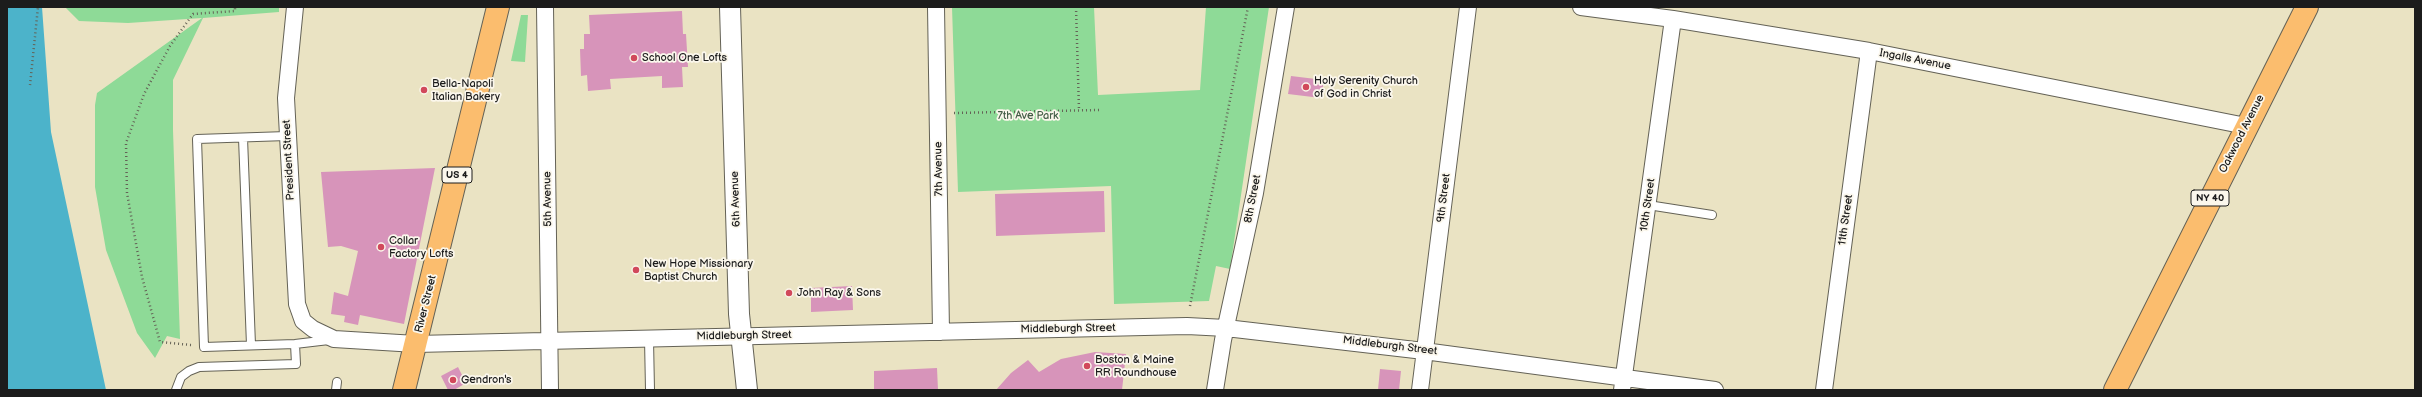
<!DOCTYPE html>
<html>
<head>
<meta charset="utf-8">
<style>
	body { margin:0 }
	#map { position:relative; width:2422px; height:397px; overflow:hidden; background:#eae3c3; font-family:"Balsamiq Sans",sans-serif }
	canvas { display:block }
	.frame { position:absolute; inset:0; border:8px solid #1c1c1c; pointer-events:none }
</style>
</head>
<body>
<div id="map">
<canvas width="2422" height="397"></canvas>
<div class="frame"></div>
</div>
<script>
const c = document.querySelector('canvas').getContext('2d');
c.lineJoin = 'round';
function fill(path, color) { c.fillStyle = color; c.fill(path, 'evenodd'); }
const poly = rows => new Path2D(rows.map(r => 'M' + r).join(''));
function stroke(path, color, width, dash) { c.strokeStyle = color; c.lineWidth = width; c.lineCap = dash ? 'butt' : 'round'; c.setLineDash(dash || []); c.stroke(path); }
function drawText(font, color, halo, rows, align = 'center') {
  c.font = font + ' "Balsamiq Sans",sans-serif'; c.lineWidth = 3.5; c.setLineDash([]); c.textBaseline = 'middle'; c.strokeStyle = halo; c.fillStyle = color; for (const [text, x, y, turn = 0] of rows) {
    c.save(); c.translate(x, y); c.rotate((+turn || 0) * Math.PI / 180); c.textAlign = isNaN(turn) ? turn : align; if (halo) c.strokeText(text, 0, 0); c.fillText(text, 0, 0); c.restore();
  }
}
const green = poly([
	[65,7,279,7,279,12,203,18,173,80,173,130,180,339,167,336,155,358,137,333,106,250,95,187,95,105,97,93,202,18,128,23,79,21],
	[952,7,1094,7,1098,95,1200,90,1206,7,1269,7,1230,269,1216,266,1209,301,1114,304,1111,186,958,192],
	[521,15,528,15,525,62,511,61]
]);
const water = poly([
	[7,7,42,7,51,132,106,390,7,390]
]);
const building = poly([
	[682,11,683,34,686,34,688,67,682,67,683,87,662,88,662,76,610,79,611,89,588,91,587,75,581,76,580,49,584,49,584,34,590,34,589,15],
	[1291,76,1324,80,1321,98,1288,94],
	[435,168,404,324,360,315,358,325,344,322,345,316,331,314,334,292,348,296,358,251,341,246,328,247,321,172],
	[1104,191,1105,232,996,236,995,194],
	[852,286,853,310,811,312,811,288],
	[1095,352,1126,354,1122,390,996,390,1011,373,1028,360,1039,372,1061,359],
	[458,367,466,383,454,390,448,390,441,376],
	[937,368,938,390,874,390,874,371],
	[1380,369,1401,371,1399,390,1378,390]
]);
const path = poly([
	[1076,7,1079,110],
	[30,85,38,7],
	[954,113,1099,110],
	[1190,306,1248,7],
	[191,345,160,342,142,277,127,193,126,143,144,94,170,46,193,14,235,11,235,7]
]);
const service = poly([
	[287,136,197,139,204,347,295,344,329,340],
	[243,138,251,345],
	[1648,205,1712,215],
	[649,339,650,390],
	[176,390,181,377,189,371,199,367,296,364,295,344],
	[336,390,337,382]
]);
const minor = poly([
	[295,7,286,98,297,304,303,321,313,329,334,339,416,344,1187,326,1226,328,1424,351,1715,390],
	[545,7,550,390],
	[936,7,941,332],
	[1581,7,1673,19,1869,51,2246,126],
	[1215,390,1223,340,1255,193,1286,7],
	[1420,390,1468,7],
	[1622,390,1673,19],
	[1824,390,1869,51]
]);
const tertiary = poly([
	[730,7,739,314,747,390]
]);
const primary = poly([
	[404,390,498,7],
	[2115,390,2307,7]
]);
const markers = [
	[634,58,4,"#d1495b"],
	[1306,87,4,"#d1495b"],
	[424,90,4,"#d1495b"],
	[381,247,4,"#d1495b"],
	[636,270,4,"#d1495b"],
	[789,293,4,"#d1495b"],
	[1087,366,4,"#d1495b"],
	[453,380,4,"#d1495b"]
];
const shields = [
	[457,175,30],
	[2210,198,38]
];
const shieldNames = [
	["US 4",457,175],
	["NY 40",2210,198]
];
const poiNames = [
	["School One Lofts",642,58],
	["Holy Serenity Church",1314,81],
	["of God in Christ",1314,94],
	["Bella-Napoli",432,84],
	["Italian Bakery",432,97],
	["Collar",389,241],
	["Factory Lofts",389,254],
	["New Hope Missionary",644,264],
	["Baptist Church",644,277],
	["John Ray & Sons",797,293],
	["Boston & Maine",1095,360],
	["RR Roundhouse",1095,373],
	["Gendron's",461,380]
];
const streetNames = [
	["Ingalls Avenue",1915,60,11],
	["Oakwood Avenue",2242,134,-63],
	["President Street",289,160,-93],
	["7th Avenue",939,169,-91],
	["9th Street",1444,198,-83],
	["5th Avenue",548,199,-91],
	["6th Avenue",736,199,-92],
	["8th Street",1253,199,-79],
	["10th Street",1648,205,-82],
	["11th Street",1846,220,-82],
	["River Street",426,304,-76],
	["Middleburgh Street",1068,329,-1],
	["Middleburgh Street",744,336,-1],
	["Middleburgh Street",1390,346,7]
];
const parkNames = [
	["7th Ave Park",1028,116]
];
fill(green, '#8eda97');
fill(water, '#4cb3ca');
fill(building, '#d794ba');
stroke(service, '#646256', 10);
stroke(minor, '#646256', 18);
stroke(tertiary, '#646256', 22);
stroke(primary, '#646256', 24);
stroke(path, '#646256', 2.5, [1, 3]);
stroke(service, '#fff', 8);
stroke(minor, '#fff', 16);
stroke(tertiary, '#fff', 20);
stroke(primary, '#fbbd6e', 22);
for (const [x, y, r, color] of markers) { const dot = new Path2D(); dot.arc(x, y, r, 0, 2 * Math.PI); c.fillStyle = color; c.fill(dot); stroke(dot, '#fbf7ec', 1.5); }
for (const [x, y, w] of shields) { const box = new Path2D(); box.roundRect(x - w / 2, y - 8, w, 16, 3); c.fillStyle = '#fbf7ec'; c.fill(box); stroke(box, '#1c1c1c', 1); }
drawText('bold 10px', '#1c1c1c', null, shieldNames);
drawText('11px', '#1c1c1c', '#fbf7ec', poiNames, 'left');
drawText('11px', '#1c1c1c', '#fbf7ec', streetNames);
drawText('11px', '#445e47', '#fbf7ec', parkNames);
</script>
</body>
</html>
